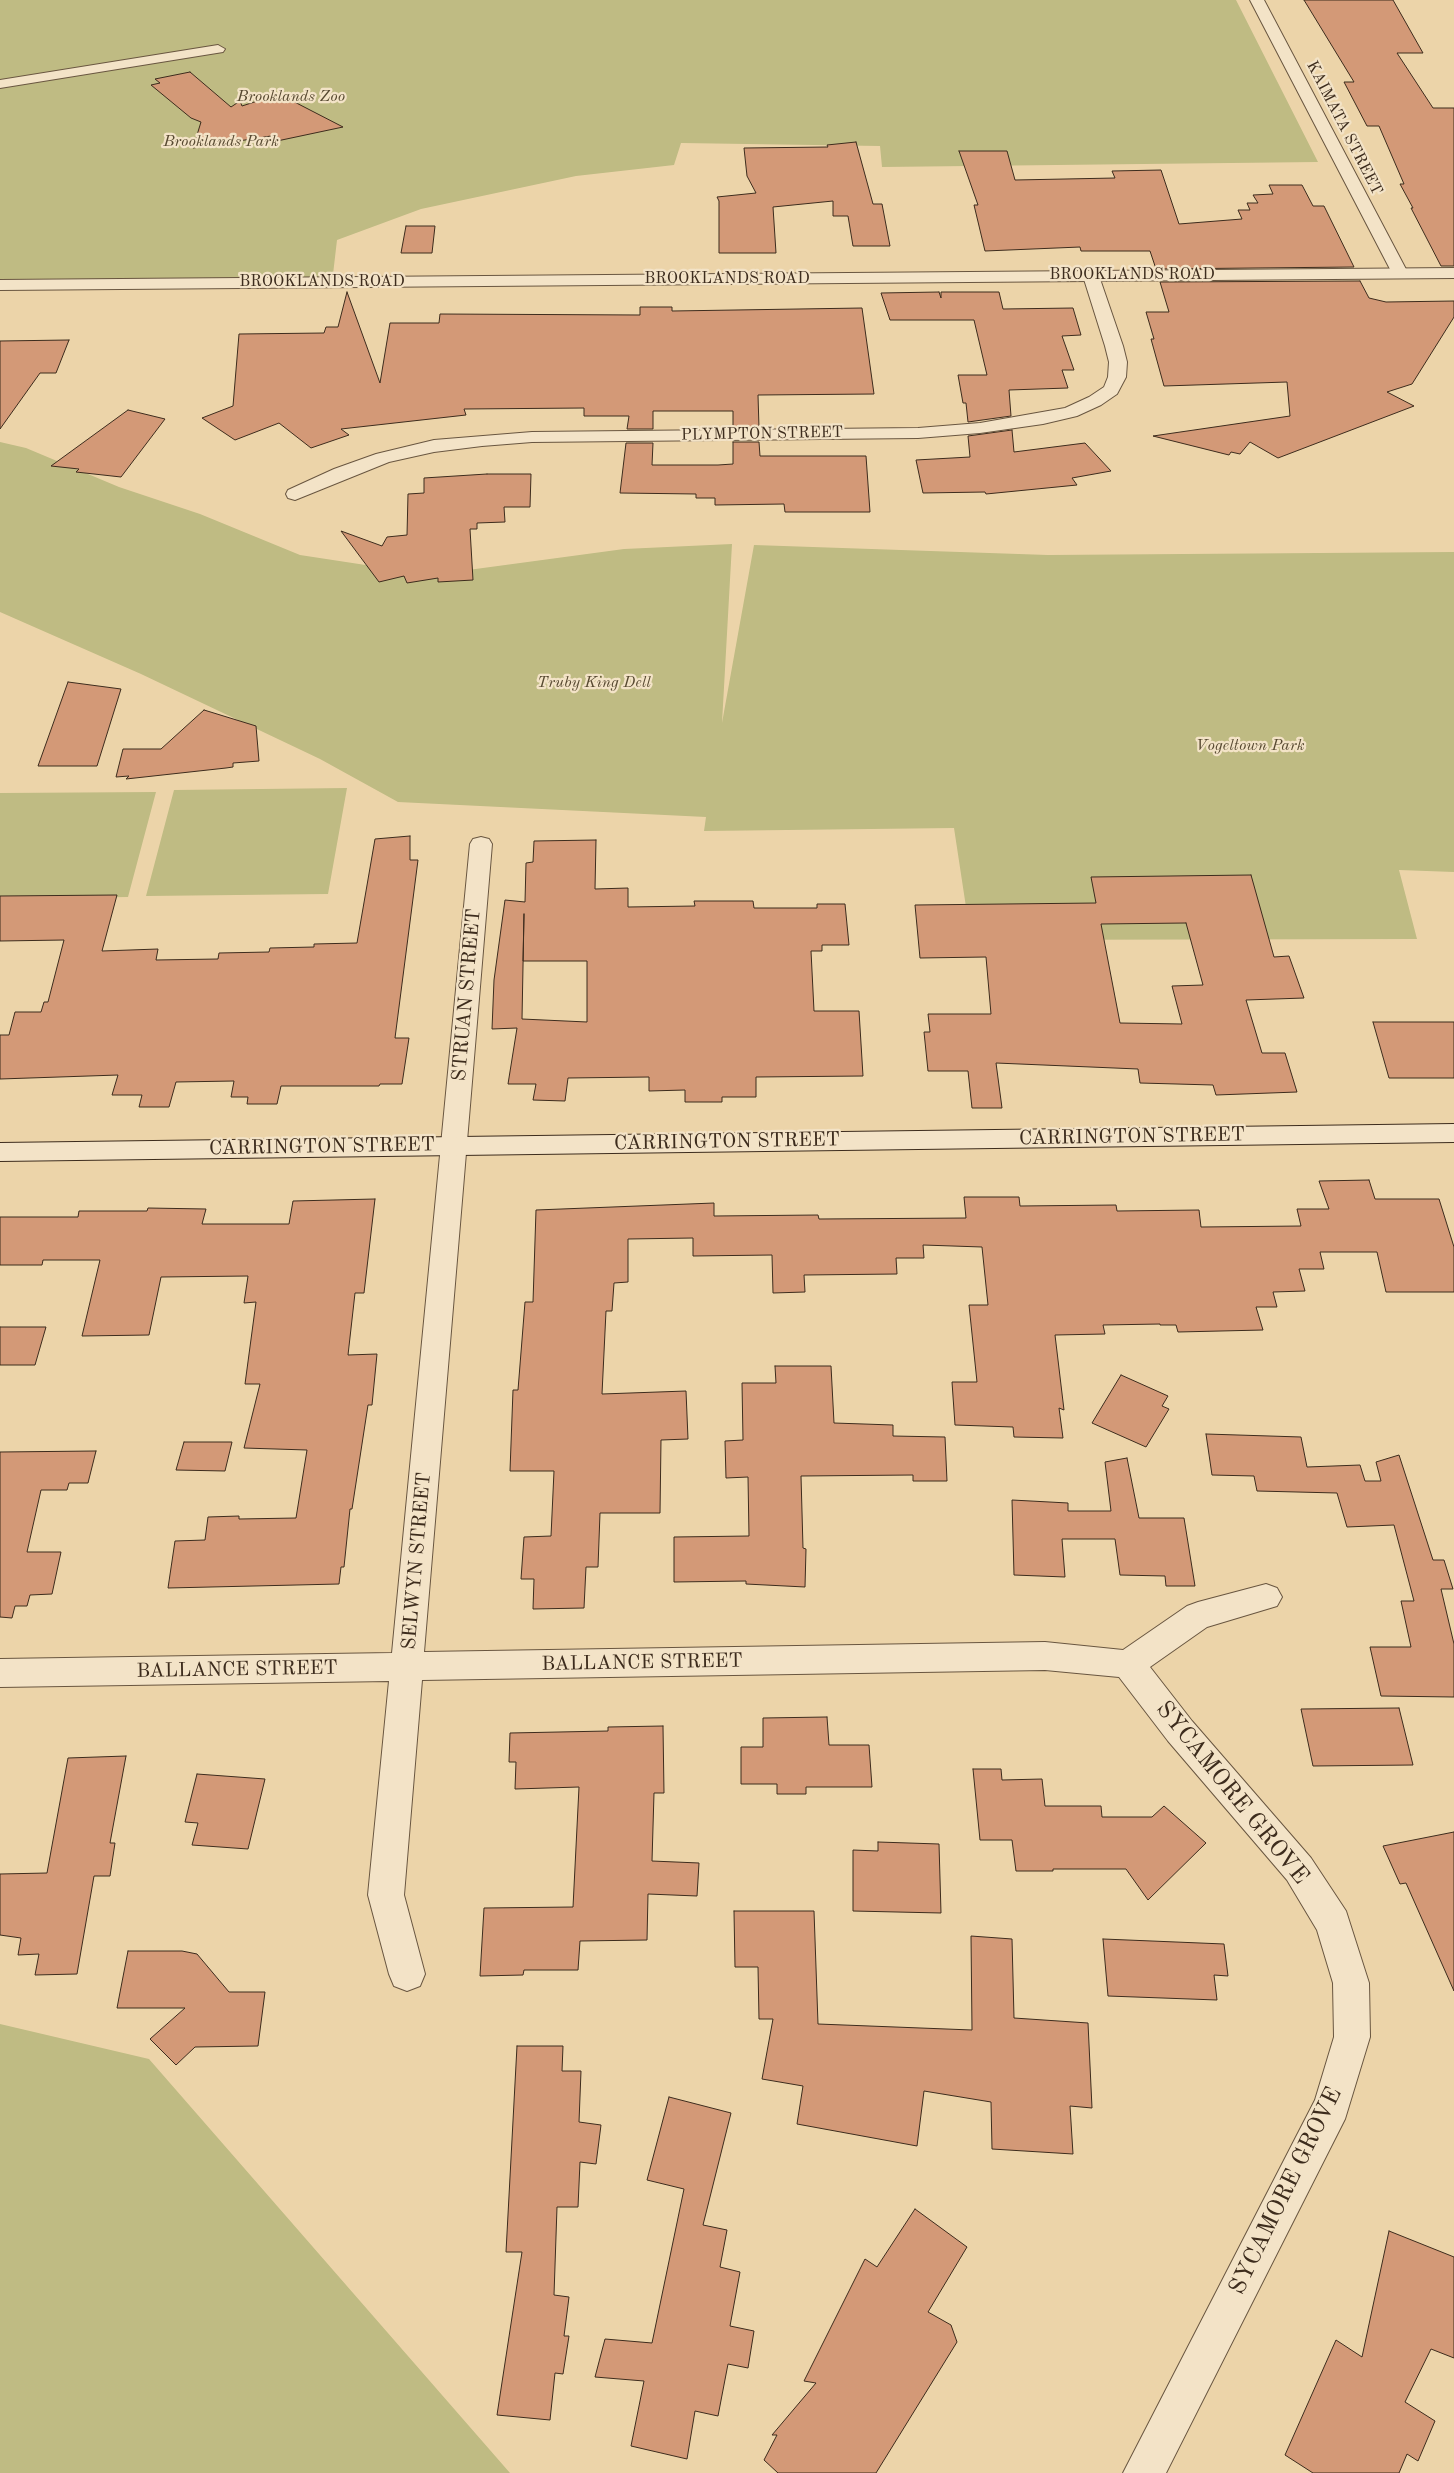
<!DOCTYPE html>
<html>
<head>
<meta charset="utf-8">
<style>
	body { margin:0 }
	canvas { display:block; background:#ecd4a9 }
</style>
</head>
<body>
<canvas width="1454" height="2473"></canvas>
<script>
const c = document.querySelector('canvas').getContext('2d');
c.lineJoin = 'round';
function fill(path, color) { c.fillStyle = color; c.fill(path, 'evenodd'); }
const poly = rows => new Path2D(rows.map(r => 'M' + r).join(''));
function stroke(path, color, width, dash) { c.strokeStyle = color; c.lineWidth = width; c.lineCap = dash ? 'butt' : 'round'; c.setLineDash(dash || []); c.stroke(path); }
function drawText(font, color, halo, rows, align = 'center') {
  c.font = font + ' "Old Standard TT",serif'; c.lineWidth = 4.5; c.setLineDash([]); c.textBaseline = 'middle'; c.strokeStyle = halo; c.fillStyle = color; for (const [text, x, y, turn = 0] of rows) {
    c.save(); c.translate(x, y); c.rotate((+turn || 0) * Math.PI / 180); c.textAlign = isNaN(turn) ? turn : align; if (halo) c.strokeText(text, 0, 0); c.fillText(text, 0, 0); c.restore();
  }
}
const green = poly([
	[0,0,1236,0,1318,162,882,167,880,146,681,143,674,165,576,176,421,209,337,240,332,283,0,285],
	[0,442,26,448,119,487,200,514,300,555,431,575,624,549,732,544,722,723,754,545,1048,555,1454,552,1454,872,1399,870,1417,939,971,940,954,828,704,831,706,817,398,802,320,759,141,674,0,612],
	[347,788,328,894,146,896,174,790],
	[156,792,128,897,0,899,0,793],
	[0,2024,149,2059,510,2473,0,2473]
]);
const building = poly([
	[1304,0,1393,0,1423,53,1397,53,1433,108,1454,108,1454,266,1441,266,1411,208,1413,208,1400,184,1404,184,1379,126,1367,126,1344,82,1354,82,1304,0],
	[190,72,231,107,240,101,242,106,279,94,343,127,277,141,271,136,193,148,201,122,191,118,151,85,160,83,155,79,190,72],
	[856,142,873,204,882,204,890,246,853,246,848,216,833,216,833,201,773,207,776,253,719,253,719,201,717,197,756,193,747,176,744,148,828,147,827,145,856,142],
	[959,151,1007,151,1015,180,1115,178,1112,171,1161,170,1179,224,1242,219,1238,210,1250,210,1247,203,1258,203,1253,195,1273,194,1269,185,1302,185,1313,206,1324,206,1354,267,1156,269,1150,251,1081,251,1080,247,985,251,974,205,978,205,959,151],
	[406,226,435,226,432,253,401,253,406,226],
	[1360,281,1369,298,1386,302,1454,301,1454,317,1412,384,1387,392,1414,406,1278,458,1250,442,1240,454,1231,452,1229,455,1153,436,1290,416,1287,382,1164,386,1151,339,1154,339,1146,312,1169,312,1160,282,1360,281],
	[347,292,380,383,390,323,439,323,440,314,640,315,640,307,672,307,672,311,862,308,874,394,758,395,759,428,733,428,733,411,653,411,653,429,627,429,629,416,584,416,584,408,464,409,466,415,341,429,349,435,311,448,279,423,235,440,202,418,233,406,239,334,324,333,326,327,338,327,347,292],
	[939,292,941,298,941,292,999,292,1003,309,1073,308,1081,335,1062,336,1074,370,1062,370,1068,388,1009,390,1011,416,968,422,966,403,963,403,958,375,987,375,974,320,890,320,881,293,939,292],
	[69,340,56,373,40,373,0,429,0,341,69,340],
	[128,410,165,419,121,477,76,472,79,469,51,466,128,410],
	[1012,430,1014,452,1085,443,1111,471,1072,478,1077,485,986,494,985,492,923,493,916,460,970,457,968,436,1012,430],
	[733,442,759,442,760,456,866,456,870,512,785,512,784,504,715,505,715,498,696,498,696,494,620,493,626,443,653,443,652,465,718,465,733,464,733,442],
	[487,474,531,474,530,507,504,507,505,522,477,523,477,529,470,529,473,580,438,582,438,578,407,583,404,576,379,582,341,531,382,546,387,537,407,535,408,494,424,493,424,478,487,474],
	[68,682,121,689,97,766,38,766,68,682],
	[204,710,256,726,259,761,233,763,233,767,226,768,126,779,129,776,116,777,123,749,161,749,204,710],
	[410,836,410,860,418,860,395,1038,409,1038,402,1084,380,1084,379,1086,281,1086,277,1104,247,1104,248,1097,231,1097,234,1081,176,1082,169,1107,139,1107,142,1095,112,1095,118,1075,0,1079,0,1035,9,1035,15,1012,41,1012,44,1002,48,1002,64,940,0,941,0,896,117,895,102,951,158,949,156,960,218,959,219,953,269,952,270,948,314,947,314,944,357,943,375,839,410,836],
	[596,840,595,889,628,888,628,907,695,906,694,901,753,901,754,908,817,908,817,904,845,904,849,945,822,945,822,951,811,951,814,1011,859,1011,863,1076,756,1077,756,1097,722,1097,722,1102,685,1102,685,1090,649,1091,649,1077,568,1078,565,1101,533,1100,536,1084,508,1084,517,1028,492,1029,494,980,505,900,525,902,526,863,533,862,534,841,596,840],
	[524,914,523,961,587,961,587,1022,522,1019,524,914],
	[1251,875,1274,957,1289,956,1304,998,1246,1000,1262,1053,1285,1053,1297,1092,1216,1095,1213,1085,1140,1083,1138,1069,996,1063,1002,1108,972,1108,968,1071,928,1071,924,1032,930,1032,928,1014,991,1014,986,957,920,958,915,905,1096,903,1091,877,1251,875],
	[1186,923,1203,985,1172,986,1182,1024,1120,1023,1101,924,1186,923],
	[1373,1022,1454,1022,1454,1078,1389,1078,1373,1022],
	[1369,1180,1375,1199,1439,1199,1454,1247,1454,1292,1386,1292,1377,1252,1320,1252,1324,1269,1299,1269,1305,1291,1273,1292,1277,1307,1256,1307,1263,1330,1178,1332,1176,1325,1160,1325,1160,1324,1103,1325,1105,1334,1055,1335,1064,1410,1059,1408,1063,1438,1014,1437,1013,1427,955,1425,952,1382,977,1382,969,1305,988,1305,982,1247,923,1245,924,1258,896,1258,897,1274,804,1275,805,1292,773,1293,772,1255,693,1256,693,1238,628,1239,628,1282,614,1283,612,1311,606,1311,602,1394,686,1391,688,1439,661,1440,660,1513,600,1513,598,1567,586,1567,584,1608,533,1609,534,1579,521,1579,524,1537,551,1536,554,1471,510,1471,513,1390,518,1390,525,1302,533,1302,536,1210,714,1203,714,1216,818,1215,819,1219,966,1218,964,1197,1019,1197,1020,1206,1116,1205,1117,1211,1199,1210,1201,1227,1301,1226,1297,1209,1329,1209,1319,1181,1369,1180],
	[375,1199,364,1293,355,1293,348,1355,377,1354,372,1405,368,1405,352,1509,350,1509,344,1567,341,1567,339,1584,168,1588,175,1541,205,1540,208,1517,239,1516,239,1519,296,1518,307,1450,244,1448,260,1384,245,1384,256,1302,244,1303,248,1276,161,1277,149,1335,82,1336,100,1260,43,1260,42,1265,0,1265,0,1217,78,1217,79,1211,147,1211,148,1208,206,1209,202,1224,289,1224,293,1201,375,1199],
	[0,1327,46,1327,35,1365,0,1365,0,1327],
	[775,1366,831,1366,834,1423,893,1425,893,1436,945,1437,947,1481,913,1481,913,1475,801,1476,803,1548,806,1549,805,1587,746,1584,746,1581,674,1582,674,1537,749,1536,748,1477,726,1478,725,1441,743,1440,742,1383,776,1383,775,1366],
	[1121,1375,1168,1396,1162,1406,1169,1409,1146,1447,1092,1423,1121,1375],
	[1206,1434,1301,1437,1307,1467,1360,1465,1365,1481,1381,1481,1376,1462,1399,1455,1433,1560,1444,1560,1453,1589,1441,1589,1454,1644,1454,1697,1381,1696,1370,1647,1411,1647,1401,1601,1414,1601,1394,1525,1347,1527,1337,1493,1257,1491,1254,1476,1212,1475,1206,1434],
	[184,1442,232,1442,225,1471,176,1470,184,1442],
	[96,1451,88,1483,69,1483,67,1490,41,1490,27,1552,61,1552,52,1594,30,1595,27,1606,15,1606,12,1618,0,1617,0,1452,96,1451],
	[1127,1458,1139,1518,1184,1518,1195,1586,1166,1586,1165,1576,1120,1575,1115,1539,1062,1539,1065,1577,1014,1575,1012,1500,1068,1503,1068,1511,1111,1511,1105,1462,1127,1458],
	[1399,1708,1413,1765,1313,1766,1301,1709,1399,1708],
	[827,1717,829,1745,869,1745,872,1787,806,1787,806,1794,777,1794,777,1784,741,1784,741,1747,763,1747,763,1718,827,1717],
	[663,1726,664,1793,654,1793,652,1861,699,1863,697,1896,648,1894,647,1940,580,1941,578,1970,524,1970,523,1975,480,1976,484,1908,573,1907,579,1787,515,1789,516,1762,509,1762,510,1733,608,1731,608,1727,663,1726],
	[126,1756,110,1843,115,1843,110,1876,94,1876,77,1974,35,1975,39,1954,18,1955,21,1938,0,1935,0,1874,47,1873,68,1758,126,1756],
	[973,1769,1001,1769,1002,1780,1042,1779,1045,1806,1101,1806,1102,1817,1152,1817,1164,1806,1206,1843,1148,1900,1126,1869,1053,1869,1053,1871,1016,1871,1012,1840,980,1840,973,1769],
	[197,1774,265,1779,248,1849,192,1845,198,1823,185,1822,197,1774],
	[1454,1832,1454,1991,1406,1883,1400,1884,1383,1846,1454,1832],
	[878,1842,939,1844,941,1913,853,1911,853,1850,878,1851,878,1842],
	[734,1911,814,1911,818,2024,972,2030,971,1936,1012,1939,1014,2018,1088,2023,1092,2108,1070,2106,1073,2154,992,2149,991,2102,924,2091,917,2146,797,2124,803,2086,762,2079,773,2019,759,2019,758,1967,735,1967,734,1911],
	[1103,1939,1224,1944,1228,1976,1214,1975,1217,2000,1108,1996,1103,1939],
	[128,1951,182,1951,197,1954,229,1992,265,1992,258,2046,195,2047,176,2065,150,2039,185,2008,117,2008,128,1951],
	[517,2046,563,2046,562,2071,581,2071,579,2122,601,2125,596,2164,580,2162,578,2207,557,2207,554,2295,569,2297,564,2336,569,2336,563,2374,555,2373,550,2420,497,2415,522,2252,506,2252,517,2046],
	[669,2097,731,2113,703,2225,727,2230,720,2267,740,2272,730,2326,754,2331,748,2368,728,2364,718,2416,695,2411,687,2459,631,2446,644,2381,595,2377,605,2339,652,2343,684,2189,647,2180,669,2097],
	[915,2209,967,2247,928,2312,951,2325,957,2342,876,2473,778,2473,764,2460,777,2435,772,2435,816,2383,804,2381,865,2259,877,2267,915,2209],
	[1389,2231,1454,2257,1454,2358,1431,2349,1405,2402,1435,2421,1418,2461,1407,2454,1399,2473,1313,2473,1285,2455,1336,2340,1362,2357,1389,2231]
]);
const minor = poly([
	[1250,0,1264,0,1408,273,1406,276,1400,278,1394,276,1392,273,1250,0],
	[218,45,225,49,223,52,0,88,0,80,218,45],
	[1091,271,1097,273,1099,276,1123,346,1127,362,1126,377,1117,394,1101,405,1077,416,1043,424,980,433,918,438,532,442,482,446,434,452,389,462,295,500,288,498,286,494,288,490,334,469,376,454,434,440,532,432,918,428,980,423,1065,408,1089,397,1104,387,1108,377,1109,362,1105,346,1083,276,1085,273,1091,271],
	[481,837,489,839,492,844,424,1652,1045,1642,1123,1650,1187,1606,1198,1602,1266,1584,1277,1588,1282,1597,1277,1606,1207,1627,1150,1667,1192,1721,1311,1858,1346,1911,1369,1983,1370,2037,1345,2119,1166,2473,1123,2473,1315,2100,1334,2037,1333,1983,1317,1930,1287,1880,1168,1741,1119,1677,1045,1670,422,1680,404,1895,425,1974,420,1986,407,1991,394,1986,389,1974,368,1895,389,1681,0,1687,0,1659,392,1653,470,844,473,839,481,837]
]);
const tertiary = poly([
	[1454,268,1454,278,0,290,0,280,1454,268]
]);
const secondary = poly([
	[1454,1124,1454,1142,0,1161,0,1143,1454,1124]
]);
const farParknames = [
	["Brooklands Zoo",291,97],
	["Brooklands Park",221,142],
	["Truby King Dell",594,683],
	["Vogeltown Park",1250,746]
];
const farStreetnames = [
	["KAIMATA STREET",1344,128,63],
	["BROOKLANDS ROAD",1132,275],
	["BROOKLANDS ROAD",727,279],
	["BROOKLANDS ROAD",322,282],
	["PLYMPTON STREET",762,434,-1]
];
const streetNames = [
	["STRUAN STREET",467,995,-85],
	["CARRINGTON STREET",1132,1137,-1],
	["CARRINGTON STREET",727,1142,-1],
	["CARRINGTON STREET",322,1147,-1],
	["SELWYN STREET",417,1561,-85],
	["BALLANCE STREET",642,1663,-1],
	["BALLANCE STREET",237,1670,-1]
];
const nearStreetnames = [
	["SYCAMORE GROVE",1232,1793,51],
	["SYCAMORE GROVE",1286,2191,-64]
];
fill(green, '#bfbb83');
fill(building, '#d39977');
stroke(building, '#3d2c1d', 1);
stroke(minor, '#695640', 2);
stroke(tertiary, '#695640', 2);
stroke(secondary, '#3d2c1d', 2);
fill(minor, '#f3e3c7');
fill(tertiary, '#f3e3c7');
fill(secondary, '#f3e3c7');
drawText('italic 16px', '#574931', '#f3e3c7', farParknames);
drawText('16px', '#3d2c1d', '#f3e3c7', farStreetnames);
drawText('20px', '#3d2c1d', '#f3e3c7', streetNames);
drawText('24px', '#3d2c1d', '#f3e3c7', nearStreetnames);
</script>
</body>
</html>
